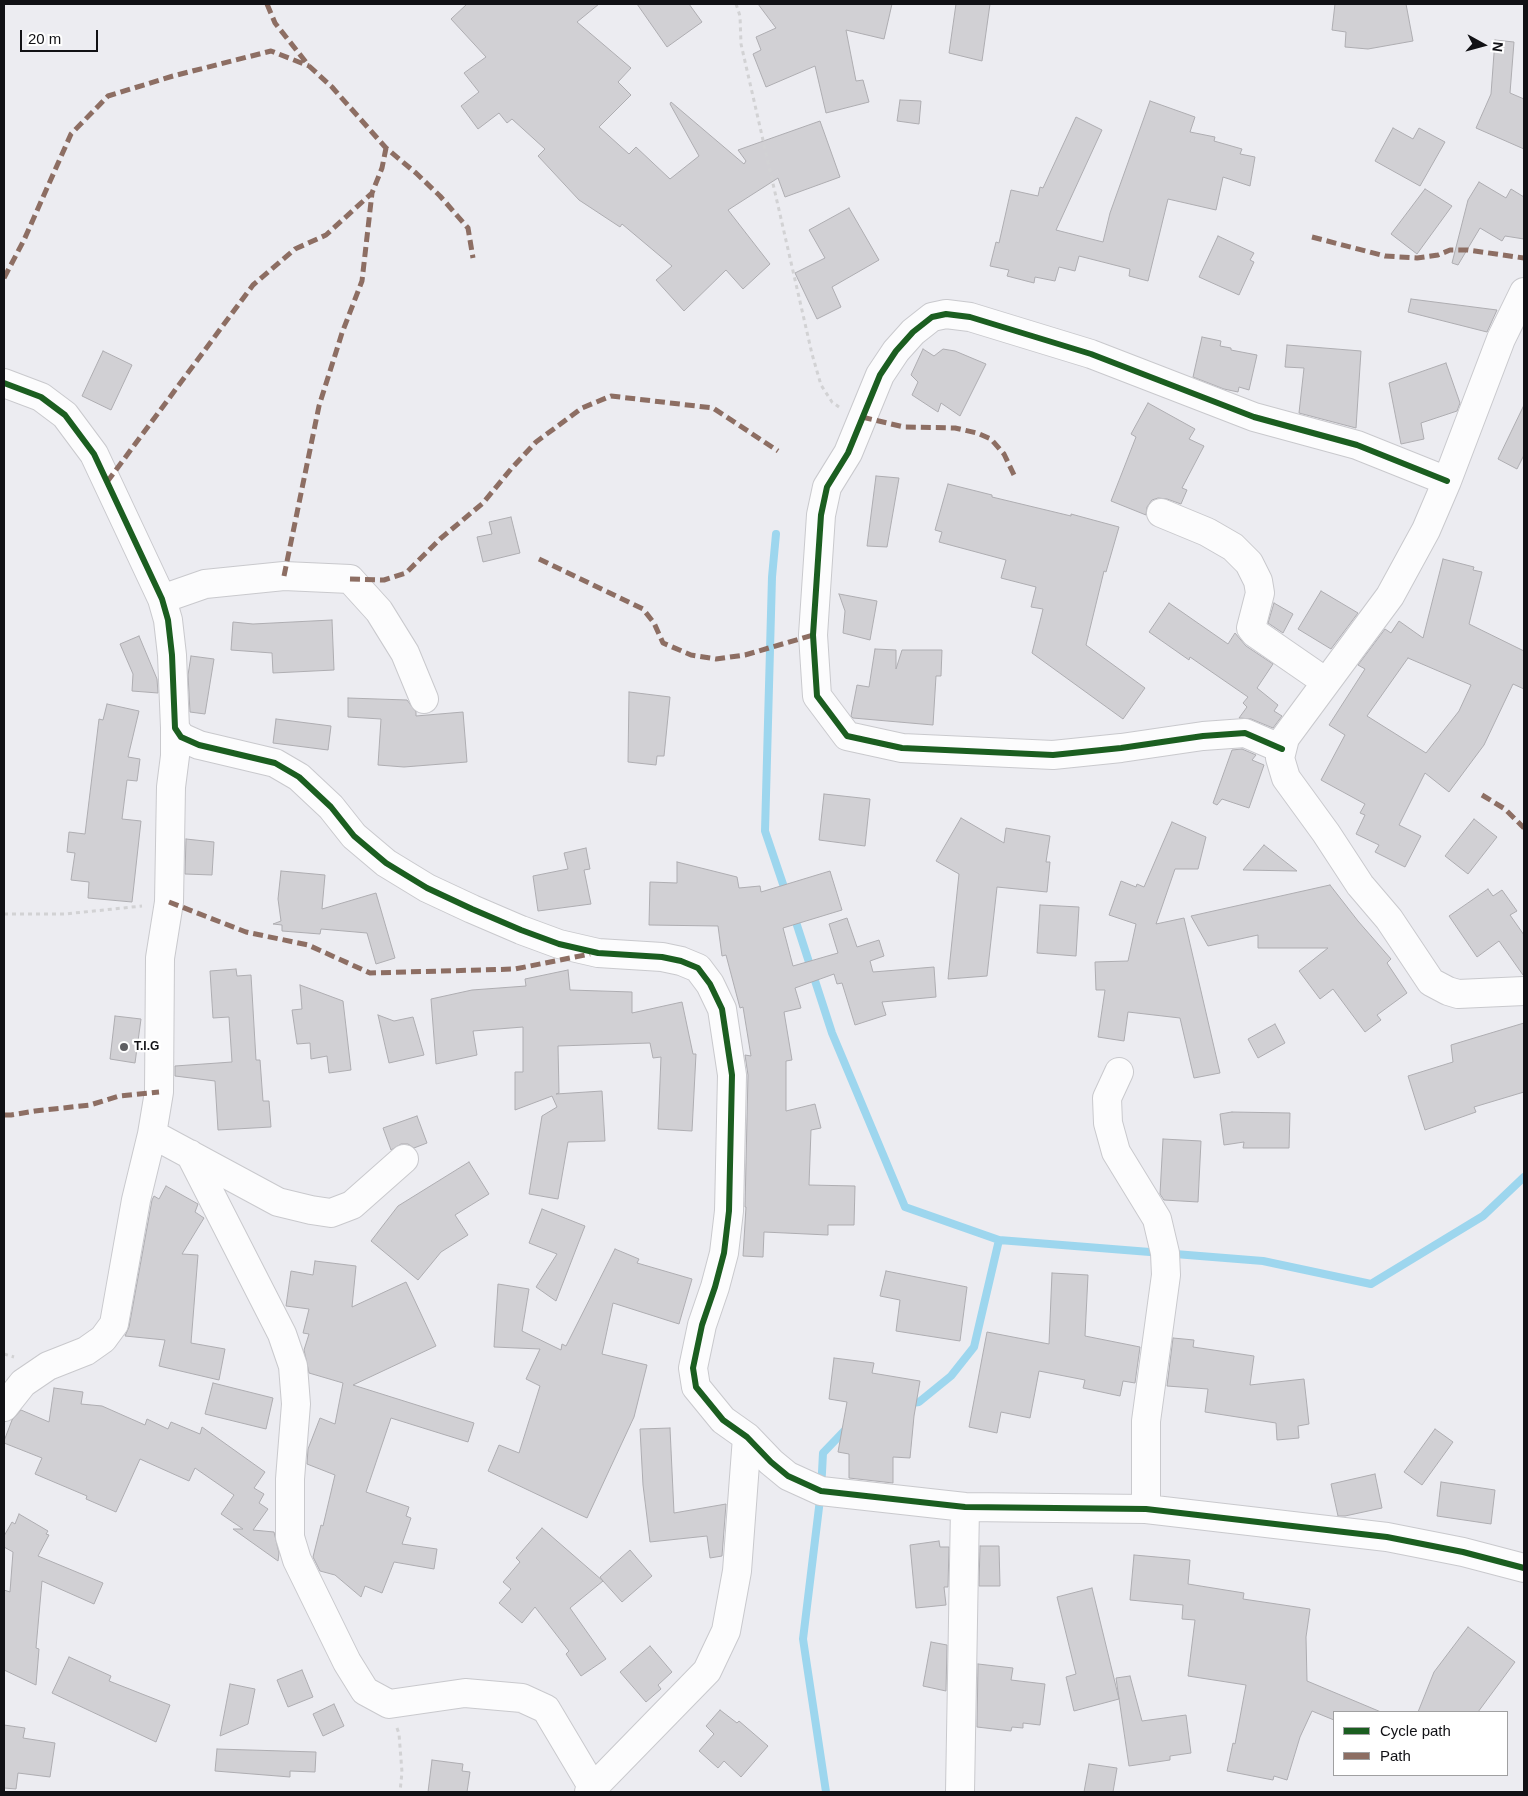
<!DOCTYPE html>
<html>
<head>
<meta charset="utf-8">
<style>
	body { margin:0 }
	#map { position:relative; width:1528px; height:1796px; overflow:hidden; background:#ececf1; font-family:Helvetica,sans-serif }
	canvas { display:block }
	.frame { position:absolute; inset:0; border:5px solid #111115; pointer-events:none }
	.legend { position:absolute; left:1333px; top:1711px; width:175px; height:65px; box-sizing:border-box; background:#fff; border:1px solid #a0a0a1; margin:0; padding:6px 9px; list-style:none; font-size:15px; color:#111115 }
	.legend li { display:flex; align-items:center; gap:10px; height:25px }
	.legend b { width:25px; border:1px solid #a0a0a1 }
	.north { position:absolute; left:1458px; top:20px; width:50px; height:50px; -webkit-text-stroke:4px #fff; paint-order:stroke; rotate:97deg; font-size:14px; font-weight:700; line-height:20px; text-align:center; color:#111115 }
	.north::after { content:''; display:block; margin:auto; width:18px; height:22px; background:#111115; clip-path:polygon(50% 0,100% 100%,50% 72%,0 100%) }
	.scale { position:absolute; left:20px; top:30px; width:78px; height:22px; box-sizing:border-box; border:2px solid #111115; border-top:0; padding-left:6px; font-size:15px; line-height:18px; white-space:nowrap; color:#111115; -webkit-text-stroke:4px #fff; paint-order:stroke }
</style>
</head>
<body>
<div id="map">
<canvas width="1528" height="1796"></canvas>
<div class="frame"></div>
<ul class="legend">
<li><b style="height:6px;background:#1b5e20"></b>Cycle path</li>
<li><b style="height:6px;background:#8d6e63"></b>Path</li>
</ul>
<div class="north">N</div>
<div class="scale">20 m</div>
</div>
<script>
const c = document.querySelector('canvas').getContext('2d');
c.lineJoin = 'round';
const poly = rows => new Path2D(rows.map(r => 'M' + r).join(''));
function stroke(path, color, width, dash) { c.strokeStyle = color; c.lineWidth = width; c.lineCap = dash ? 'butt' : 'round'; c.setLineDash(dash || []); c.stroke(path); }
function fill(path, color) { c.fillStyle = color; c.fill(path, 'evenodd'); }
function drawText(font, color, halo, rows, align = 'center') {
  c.font = font + ' Helvetica,sans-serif'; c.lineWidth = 4.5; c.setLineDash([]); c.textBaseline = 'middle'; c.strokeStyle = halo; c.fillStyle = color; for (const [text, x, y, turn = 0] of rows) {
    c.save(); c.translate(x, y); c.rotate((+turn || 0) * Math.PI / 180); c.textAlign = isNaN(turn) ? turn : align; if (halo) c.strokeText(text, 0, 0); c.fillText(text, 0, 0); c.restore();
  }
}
const stream = poly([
	[776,534,772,577,765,831,786,893],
	[794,916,832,1033,905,1207,999,1240,1263,1261,1371,1284,1483,1216,1524,1177],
	[906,1404,919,1402,951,1376,974,1347,999,1240],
	[826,1792,803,1639,821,1491,823,1453,848,1427]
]);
const building = poly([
	[467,4,599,4,577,22,631,68,618,82,631,95,599,127,629,154,636,147,670,179,699,156,670,104,671,102,744,164,746,161,738,150,820,121,840,177,785,197,778,178,728,210,770,264,743,289,726,270,684,311,656,280,672,266,622,224,620,227,579,200,538,156,545,149,512,119,507,123,499,113,478,129,461,106,479,92,464,73,486,57,451,19,467,4],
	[637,4,689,4,702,22,667,47,637,4],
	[758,4,892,4,884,39,846,30,856,81,863,80,869,102,826,113,815,66,766,87,753,54,761,50,756,37,776,28,758,4],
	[956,4,990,4,982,61,949,53,956,4],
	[1335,4,1406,4,1413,41,1368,49,1345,47,1346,32,1332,30,1335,4],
	[1495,40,1514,42,1510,93,1524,99,1524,149,1476,128,1491,94,1495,40],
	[900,100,921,101,919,124,897,121,900,100],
	[1150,101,1195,117,1190,132,1215,137,1214,141,1242,149,1240,154,1255,157,1250,186,1223,177,1216,210,1168,199,1148,281,1129,276,1130,269,1079,256,1075,271,1059,267,1055,281,1035,277,1034,283,1007,276,1009,270,990,266,996,242,999,243,1011,190,1038,196,1040,187,1043,188,1076,117,1102,130,1056,230,1103,242,1110,213,1150,101],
	[1393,128,1413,139,1419,128,1445,142,1420,186,1375,161,1393,128],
	[1479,182,1506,198,1511,189,1524,197,1524,239,1505,236,1502,241,1480,228,1458,265,1452,263,1468,200,1479,182],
	[1425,189,1452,206,1417,254,1391,234,1425,189],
	[849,208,879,260,832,287,841,307,817,319,795,273,825,258,809,230,849,208],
	[1218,236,1254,253,1250,260,1254,262,1239,295,1199,277,1218,236],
	[1411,299,1497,310,1487,332,1408,312,1411,299],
	[1202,337,1221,341,1220,346,1231,348,1231,350,1257,355,1249,390,1239,387,1238,392,1224,389,1193,377,1202,337],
	[1287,345,1361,351,1356,428,1299,413,1304,368,1285,367,1287,345],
	[923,349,934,356,943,349,955,351,986,364,960,416,941,403,938,412,912,395,918,382,911,375,923,349],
	[103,351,132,365,111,410,82,396,103,351],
	[1446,363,1460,403,1457,411,1421,423,1424,439,1401,444,1389,383,1446,363],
	[1148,403,1195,429,1189,439,1204,446,1182,488,1187,490,1181,504,1167,499,1158,498,1152,500,1147,507,1146,515,1111,501,1136,437,1131,434,1148,403],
	[1524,405,1524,455,1517,469,1498,459,1524,405],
	[876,476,899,478,887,547,867,546,876,476],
	[948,484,992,495,992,497,1071,516,1071,514,1119,527,1106,572,1104,571,1086,645,1145,688,1123,719,1032,653,1043,609,1031,607,1036,587,1001,578,1006,560,939,542,942,532,935,530,948,484],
	[511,517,520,553,483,562,477,537,492,534,489,522,511,517],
	[1443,559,1474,567,1473,570,1482,572,1469,624,1524,651,1524,689,1513,684,1484,745,1449,792,1425,773,1399,825,1421,836,1405,867,1375,852,1379,845,1356,834,1365,815,1360,813,1365,804,1321,780,1345,735,1329,725,1365,669,1358,665,1385,629,1391,633,1399,621,1423,638,1443,559],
	[1408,658,1471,685,1459,711,1426,753,1367,716,1408,658],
	[1321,591,1358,613,1331,649,1298,629,1321,591],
	[839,594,877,601,870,640,843,633,845,611,839,594],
	[1169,603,1228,644,1235,633,1246,646,1273,664,1257,688,1278,705,1274,711,1282,716,1273,728,1251,719,1239,718,1247,707,1243,703,1248,697,1190,657,1189,660,1149,632,1169,603],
	[1274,603,1293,614,1283,633,1268,623,1274,603],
	[332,620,334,670,273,673,272,653,231,650,233,622,253,624,332,620],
	[139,636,157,679,158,693,132,691,133,674,120,644,139,636],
	[875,649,896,650,896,669,902,650,942,650,941,676,936,676,933,725,853,718,851,716,857,685,869,687,875,649],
	[191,656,214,659,205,714,190,712,188,675,191,656],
	[629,692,670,697,664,756,657,756,656,765,628,762,629,692],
	[348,698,407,700,416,712,416,716,463,712,467,762,404,767,378,765,381,719,348,717,348,698],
	[107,704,139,711,128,757,140,759,137,781,127,780,122,819,141,821,132,902,88,898,89,882,71,880,75,853,67,852,69,832,85,834,99,719,103,720,107,704],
	[276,719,331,726,328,750,273,743,276,719],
	[1242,749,1256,755,1252,760,1264,765,1249,808,1222,799,1217,805,1213,803,1232,750,1242,749],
	[824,794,870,799,865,846,819,840,824,794],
	[961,818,1004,843,1006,828,1050,836,1046,862,1050,862,1047,892,997,887,987,976,948,979,959,874,936,861,961,818],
	[1474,819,1497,837,1468,874,1445,856,1474,819],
	[1172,822,1206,837,1198,869,1175,869,1156,924,1184,918,1220,1073,1194,1078,1180,1018,1128,1012,1124,1041,1098,1037,1105,990,1096,990,1095,962,1128,961,1136,924,1109,915,1121,881,1136,887,1137,884,1144,887,1172,822],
	[186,839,214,842,212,875,185,874,186,839],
	[1264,845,1297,871,1243,870,1264,845],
	[586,848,590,869,584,870,591,904,538,911,533,876,568,869,564,853,586,848],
	[677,862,737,877,739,888,760,886,761,892,830,871,842,910,783,928,793,966,838,953,829,924,847,918,857,947,879,940,884,956,870,961,873,972,934,967,936,997,882,1002,886,1015,855,1025,842,983,837,984,834,974,795,988,801,1008,784,1012,792,1060,786,1061,786,1111,815,1104,821,1128,811,1130,809,1185,855,1186,854,1225,828,1225,828,1235,764,1232,763,1257,743,1256,746,1207,745,1207,748,1075,745,1055,751,1056,743,1007,740,1008,726,955,722,956,718,926,649,925,650,882,677,883,677,862],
	[281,871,325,875,322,909,376,893,395,958,376,964,367,933,321,929,320,934,282,931,282,925,273,924,281,921,278,899,281,871],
	[1330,885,1358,921,1391,959,1387,963,1407,993,1377,1015,1381,1020,1365,1032,1333,989,1320,999,1299,971,1328,948,1258,948,1258,935,1208,946,1191,916,1330,885],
	[1488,889,1493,896,1502,890,1517,911,1510,915,1524,935,1524,976,1523,975,1499,941,1477,957,1449,916,1488,889],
	[1040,905,1079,907,1076,956,1037,953,1040,905],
	[236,969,237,976,251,975,256,1060,260,1060,263,1101,269,1101,271,1127,218,1130,215,1081,175,1076,175,1066,232,1062,229,1017,213,1018,210,971,236,969],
	[568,970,570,990,632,992,632,1013,682,1002,693,1054,696,1054,692,1131,658,1129,661,1057,653,1058,650,1043,558,1046,559,1093,556,1094,602,1091,605,1141,568,1142,558,1199,529,1194,542,1116,557,1107,552,1096,515,1110,515,1072,523,1072,523,1027,473,1031,477,1055,436,1064,431,999,472,990,526,986,525,979,568,970],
	[300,985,343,1001,351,1070,329,1073,327,1056,311,1059,310,1043,297,1044,292,1010,302,1009,300,985],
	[378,1015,394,1021,413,1017,424,1055,389,1063,378,1015],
	[115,1016,141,1019,135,1063,110,1059,115,1016],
	[1524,1023,1524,1092,1474,1107,1476,1112,1425,1130,1408,1076,1453,1062,1451,1045,1524,1023],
	[1275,1024,1285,1043,1258,1058,1248,1039,1275,1024],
	[1232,1112,1290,1113,1289,1148,1243,1148,1244,1142,1224,1145,1220,1114,1232,1112],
	[417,1116,427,1143,414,1148,408,1144,401,1144,391,1150,383,1128,417,1116],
	[1163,1139,1201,1141,1198,1202,1164,1200,1160,1194,1163,1139],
	[469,1162,489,1194,455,1215,468,1235,441,1252,418,1280,371,1241,398,1206,469,1162],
	[166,1186,198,1204,195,1212,204,1218,182,1254,198,1255,191,1343,225,1349,219,1380,159,1366,165,1340,125,1336,129,1327,152,1200,154,1196,159,1199,166,1186],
	[542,1209,585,1226,556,1301,536,1287,557,1254,529,1243,542,1209],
	[615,1249,639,1259,637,1263,692,1279,679,1324,613,1303,602,1354,647,1365,634,1417,587,1518,488,1471,499,1445,519,1453,540,1386,526,1379,540,1349,494,1347,498,1284,529,1289,522,1331,561,1350,562,1344,566,1346,615,1249],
	[315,1261,356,1266,352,1307,406,1282,436,1346,353,1385,474,1423,468,1442,391,1418,366,1492,409,1507,406,1516,411,1518,402,1544,437,1549,434,1569,394,1562,382,1593,365,1586,361,1597,335,1575,320,1571,313,1557,321,1525,323,1526,335,1475,307,1464,308,1449,320,1418,335,1424,343,1383,309,1373,304,1350,309,1334,303,1333,309,1309,286,1306,291,1271,313,1275,315,1261],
	[886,1271,967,1287,960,1341,896,1331,900,1300,880,1296,886,1271],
	[1052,1273,1088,1275,1085,1336,1140,1347,1135,1383,1123,1381,1120,1396,1083,1388,1085,1380,1039,1371,1030,1418,1001,1412,997,1433,969,1427,987,1332,1049,1344,1052,1273],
	[1173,1338,1194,1340,1193,1347,1254,1356,1250,1385,1304,1379,1309,1424,1298,1426,1299,1438,1277,1440,1276,1423,1205,1412,1208,1389,1167,1386,1173,1338],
	[834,1358,874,1363,872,1373,920,1381,914,1416,910,1458,893,1457,893,1483,849,1478,849,1454,838,1452,847,1402,829,1399,834,1358],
	[213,1383,273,1398,266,1429,205,1414,213,1383],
	[54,1388,83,1392,81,1404,102,1406,145,1425,147,1419,168,1429,171,1422,200,1434,202,1427,265,1472,254,1488,264,1494,259,1503,268,1509,253,1530,274,1532,279,1553,278,1561,233,1529,243,1529,221,1514,234,1495,195,1468,189,1481,140,1459,116,1512,86,1499,87,1496,35,1474,42,1458,4,1443,4,1441,12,1420,21,1410,49,1422,54,1388],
	[670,1428,674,1513,726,1504,722,1556,710,1558,707,1536,650,1542,643,1485,640,1429,670,1428],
	[1435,1429,1453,1442,1422,1485,1404,1472,1435,1429],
	[1375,1474,1382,1508,1345,1516,1338,1516,1331,1484,1375,1474],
	[1441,1482,1495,1490,1491,1524,1437,1516,1441,1482],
	[19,1514,48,1531,46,1534,49,1535,38,1556,103,1583,94,1604,42,1581,36,1648,39,1649,36,1685,4,1670,4,1590,10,1592,13,1552,4,1547,4,1536,12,1522,15,1524,19,1514],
	[542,1528,603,1581,600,1577,630,1550,652,1576,622,1602,603,1581,570,1608,606,1659,581,1676,566,1654,569,1651,535,1607,522,1623,499,1603,511,1589,503,1582,520,1562,516,1558,542,1528],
	[939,1541,940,1547,949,1547,948,1587,944,1587,946,1605,916,1608,910,1545,939,1541],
	[980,1546,999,1546,1000,1586,979,1586,980,1546],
	[1134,1555,1190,1560,1188,1584,1244,1593,1243,1599,1310,1609,1306,1637,1307,1681,1381,1712,1334,1712,1334,1720,1312,1711,1300,1737,1287,1780,1274,1776,1273,1780,1227,1771,1233,1743,1235,1744,1246,1685,1188,1676,1195,1620,1182,1619,1183,1605,1130,1600,1134,1555],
	[1092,1588,1119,1699,1074,1711,1066,1677,1076,1674,1057,1597,1092,1588],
	[1468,1627,1515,1662,1478,1712,1418,1712,1434,1672,1468,1627],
	[931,1642,947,1645,946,1691,923,1686,931,1642],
	[650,1646,672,1672,658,1685,661,1689,646,1702,620,1672,650,1646],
	[69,1657,111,1676,109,1681,170,1705,156,1742,52,1693,69,1657],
	[978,1664,1013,1668,1011,1680,1045,1684,1040,1725,1023,1723,1023,1728,1012,1727,1011,1731,977,1727,978,1664],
	[302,1670,313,1697,288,1707,277,1680,302,1670],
	[1130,1676,1142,1721,1186,1715,1191,1753,1170,1756,1170,1760,1129,1766,1116,1678,1130,1676],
	[230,1684,255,1689,248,1724,220,1736,230,1684],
	[334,1704,344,1726,323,1736,313,1714,334,1704],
	[720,1710,737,1723,739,1721,768,1746,741,1777,724,1761,718,1768,699,1751,714,1734,706,1726,720,1710],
	[4,1725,25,1728,23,1738,55,1743,50,1777,18,1773,16,1789,4,1788,4,1725],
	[217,1749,316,1752,315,1772,290,1771,290,1777,215,1771,217,1749],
	[432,1760,463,1764,462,1771,470,1772,467,1792,428,1792,432,1760],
	[1089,1764,1117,1768,1113,1792,1084,1792,1089,1764]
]);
const path = poly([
	[736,4,740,16,741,44,812,354,821,385,832,402,839,407],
	[4,914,65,914,142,906],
	[4,1354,14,1357],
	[397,1728,399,1734,402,1772,400,1792]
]);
const minor = poly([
	[1524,292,1501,339,1447,481,1426,530,1390,596,1285,738,1280,758,1286,778,1326,833,1360,885,1389,919,1431,982,1448,991,1458,994,1524,991],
	[4,383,41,397,65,415,94,454,162,599,168,620,172,655,175,728,181,737,199,745,275,763,299,777,331,807,354,836,386,863,427,888,472,909,521,930,559,944,598,953,662,957,681,961,698,968,710,984,722,1009,732,1075,729,1211,724,1253,715,1287,702,1325,693,1368,696,1387,723,1420,747,1437,771,1462,788,1476,821,1491,965,1507,1146,1509,1387,1537,1463,1552,1524,1568],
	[1161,513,1207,532,1233,547,1249,563,1258,581,1260,593,1251,628,1255,633,1326,682],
	[162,599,205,584,284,576,350,579,379,611,405,653,424,699],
	[1282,749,1245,733,1203,736,1121,748,1053,755,902,748,847,736,817,696,813,635,821,515,827,487,848,453,880,375,896,351,913,332,932,317,946,314,970,317,1091,354,1254,417,1357,445,1447,481],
	[1119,1072,1107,1098,1108,1123,1116,1152,1157,1219,1165,1253,1166,1275,1146,1421,1146,1509],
	[152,1134,278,1202,311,1210,331,1213,352,1205,404,1159],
	[190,1154,282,1334,293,1366,296,1404,290,1479,290,1537,297,1560,347,1662,365,1691,389,1704,465,1693,522,1698,546,1709,593,1788],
	[4,1407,23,1383,48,1366,86,1351,103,1339,114,1324,136,1200,152,1134,159,1092,160,958,169,902,171,787,175,756,175,728],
	[589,1792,707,1671,726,1631,737,1571,747,1437],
	[960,1792,965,1507]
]);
const quiet = poly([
	[267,4,275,23,309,66,332,87,386,148,416,173,440,196,468,228,473,258],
	[1312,237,1385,256,1417,258,1438,255,1450,250,1468,250,1524,258],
	[4,278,24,240,71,134,108,96,173,76,271,51,309,66],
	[862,417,904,427,955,428,977,433,991,439,1004,454,1014,475],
	[107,482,253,285,295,249,326,235,372,193,382,168,386,148],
	[539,559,643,609,654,623,663,643,691,655,716,659,745,655,813,635],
	[284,576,319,406,342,333,362,281,372,193],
	[350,579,384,580,406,573,440,539,483,503,511,469,536,442,582,408,611,396,713,408,778,451],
	[1482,795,1505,809,1524,828],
	[169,902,246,932,308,945,370,973,515,969,590,954],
	[4,1115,11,1115,35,1111,90,1105,119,1096,159,1092]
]);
const cycleway = poly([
	[4,383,41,397,65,415,94,454,162,599,168,620,172,655,175,728,181,737,199,745,275,763,299,777,331,807,354,836,386,863,427,888,472,909,521,930,559,944,598,953,662,957,681,961,698,968,710,984,722,1009,732,1075,729,1211,724,1253,715,1287,702,1325,693,1368,696,1387,723,1420,747,1437,771,1462,788,1476,821,1491,965,1507,1146,1509,1387,1537,1463,1552,1524,1568],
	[1282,749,1245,733,1203,736,1121,748,1053,755,902,748,847,736,817,696,813,635,821,515,827,487,848,453,880,375,896,351,913,332,932,317,946,314,970,317,1091,354,1254,417,1357,445,1447,481]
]);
const markers = [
	[124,1047,5,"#5e5e62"]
];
const poiNames = [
	["T.I.G",134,1047]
];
stroke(stream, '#9dd6ee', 8);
fill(building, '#d1d0d4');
stroke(building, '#aeadb1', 1);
stroke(minor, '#c9c9cd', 30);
stroke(path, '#d2d2d4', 3, [4, 4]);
stroke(minor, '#fcfcfd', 28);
stroke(quiet, '#8d6e63', 5, [10, 5]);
stroke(cycleway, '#1b5e20', 6);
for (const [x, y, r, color] of markers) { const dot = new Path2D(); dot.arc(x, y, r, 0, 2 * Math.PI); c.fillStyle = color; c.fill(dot); stroke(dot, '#fff', 2); }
drawText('bold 12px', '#111115', '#fff', poiNames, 'left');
</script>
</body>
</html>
